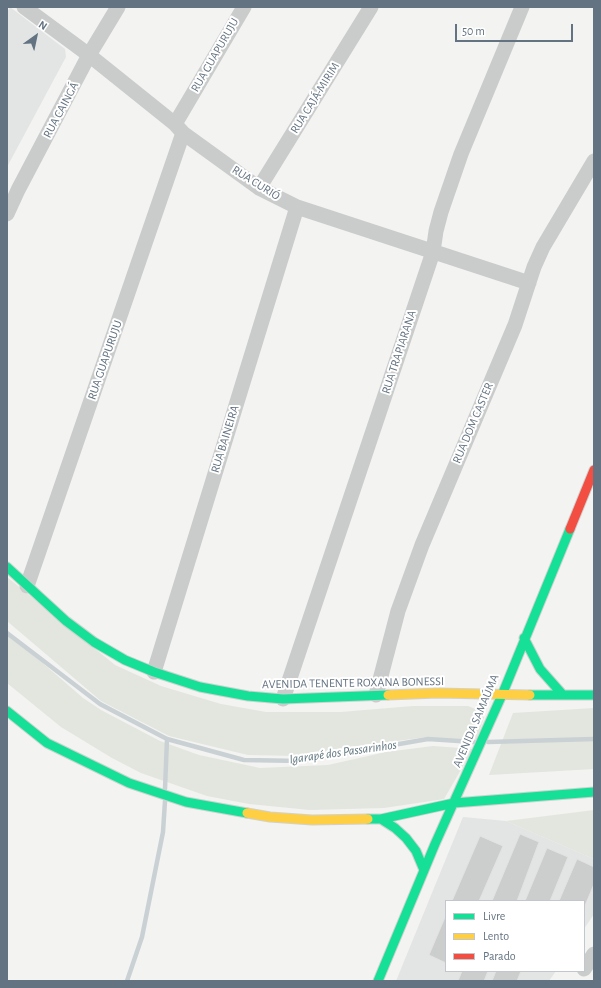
<!DOCTYPE html>
<html>
<head>
<meta charset="utf-8">
<style>
	body { margin:0 }
	#map { position:relative; width:601px; height:988px; overflow:hidden; background:#f3f3f1; font-family:"Alegreya Sans",sans-serif }
	canvas { display:block }
	.frame { position:absolute; inset:0; border:8px solid #637381; pointer-events:none }
	.legend { position:absolute; left:445px; top:900px; width:140px; height:72px; box-sizing:border-box; background:#fff; border:1px solid #c1c7cd; margin:0; padding:5px 7px; list-style:none; font-size:12px; color:#637381 }
	.legend li { display:flex; align-items:center; gap:8px; height:20px }
	.legend b { width:20px; border:1px solid #c1c7cd }
	.north { position:absolute; left:16px; top:16px; width:40px; height:40px; -webkit-text-stroke:3px #fff; paint-order:stroke; rotate:33deg; font-size:11px; font-weight:700; line-height:16px; text-align:center; color:#637381 }
	.north::after { content:''; display:block; margin:auto; width:14px; height:18px; background:#637381; clip-path:polygon(50% 0,100% 100%,50% 72%,0 100%) }
	.scale { position:absolute; left:455px; top:24px; width:118px; height:18px; box-sizing:border-box; border:2px solid #637381; border-top:0; padding-left:5px; font-size:12px; line-height:14px; white-space:nowrap; color:#637381; -webkit-text-stroke:3px #fff; paint-order:stroke }
</style>
</head>
<body>
<div id="map">
<canvas width="601" height="988"></canvas>
<div class="frame"></div>
<ul class="legend">
<li><b style="height:5px;background:#16e098"></b>Livre</li>
<li><b style="height:5px;background:#ffcf43"></b>Lento</li>
<li><b style="height:5px;background:#f24e42"></b>Parado</li>
</ul>
<div class="north">N</div>
<div class="scale">50 m</div>
</div>
<script>
const c = document.querySelector('canvas').getContext('2d');
c.lineJoin = 'round';
function fill(path, color) { c.fillStyle = color; c.fill(path, 'evenodd'); }
const poly = rows => new Path2D(rows.map(r => 'M' + r).join(''));
function stroke(path, color, width, dash) { c.strokeStyle = color; c.lineWidth = width; c.lineCap = dash ? 'butt' : 'round'; c.setLineDash(dash || []); c.stroke(path); }
function drawText(font, color, halo, rows, align = 'center') {
  c.font = font + ' "Alegreya Sans",sans-serif'; c.lineWidth = 4; c.setLineDash([]); c.textBaseline = 'middle'; c.strokeStyle = halo; c.fillStyle = color; for (const [text, x, y, turn = 0] of rows) {
    c.save(); c.translate(x, y); c.rotate((+turn || 0) * Math.PI / 180); c.textAlign = isNaN(turn) ? turn : align; if (halo) c.strokeText(text, 0, 0); c.fillText(text, 0, 0); c.restore();
  }
}
const built = poly([
	[10,7,65,49,66,57,7,167,7,12],
	[463,817,506,821,594,859,594,914,584,929,584,901,446,901,446,971,556,971,549,981,396,981]
]);
const green = poly([
	[7,577,115,665,161,686,221,704,266,712,341,712,413,706,468,706,480,711,484,717,476,742,428,737,341,748,298,756,248,755,169,736,101,701,7,621],
	[7,632,83,698,101,710,160,741,199,755,260,768,328,765,386,752,433,746,473,749,444,799,384,808,310,810,249,804,207,796,141,773,112,758,61,727,7,683],
	[594,708,594,769,489,775,513,713],
	[594,810,594,859,506,821]
]);
const stream = poly([
	[7,633,100,704,167,739,244,760,301,761,428,739,474,742],
	[488,742,594,739],
	[165,789,167,739],
	[127,981,142,937,163,832,165,801]
]);
const building = poly([
	[520,834,539,842,517,901,492,901,520,834],
	[480,836,503,846,479,901,452,901,480,836],
	[547,848,568,857,550,901,525,901,547,848],
	[577,859,594,867,594,884,584,908,584,901,559,901,577,859],
	[446,915,446,963,429,955,446,915],
	[462,971,488,971,484,981,458,981,462,971],
	[496,971,521,971,517,981,492,981,496,971]
]);
const street = poly([
	[24,7,89,55,175,124,183,133,259,188,297,207,529,283],
	[175,124,244,7],
	[259,188,371,7],
	[7,214,18,190,89,55,118,7],
	[27,586,183,133],
	[154,672,297,207],
	[376,695,398,611,422,545,515,325,534,267,543,247,594,161],
	[283,699,433,252,436,231,441,212,461,154,522,7],
	[584,969,594,954]
]);
const fast = poly([
	[7,567,66,621,94,642,125,660,154,672,200,687,248,696,283,699,388,695],
	[524,638,540,669,563,695],
	[530,695,594,695],
	[7,711,47,743,129,783,186,802,247,813],
	[368,819,381,819,454,803,594,792],
	[381,819,395,828,406,838,416,851,424,870],
	[378,981,435,844,502,695,570,529]
]);
const slow = poly([
	[388,695,438,693,530,695],
	[247,813,270,817,312,820,368,819]
]);
const jam = poly([
	[570,529,594,470]
]);
const streetNames = [
	["RUA GUAPURUJU",215,55,-60],
	["RUA CAJÁ-MIRIM",315,98,-58],
	["RUA CAINGÁ",61,110,-62],
	["RUA CURIÓ",256,183,32],
	["RUA TRAPIARANA",399,352,-72],
	["RUA GUAPURUJU",105,360,-71],
	["RUA DOM CASTER",473,423,-67],
	["RUA BAINEIRA",225,439,-73],
	["AVENIDA TENENTE ROXANA BONESSI",353,683,-1],
	["AVENIDA SAMAÚMA",476,721,-67]
];
const waterNames = [
	["Igarapé dos Passarinhos",343,752,-8]
];
fill(built, '#e3e5e4');
fill(green, '#e2e6df');
stroke(stream, '#cad1d4', 4.5);
fill(building, '#cccdcd');
stroke(building, '#e2e2e1', 1);
stroke(fast, '#d0d1d0', 11);
stroke(slow, '#d0d1d0', 11);
stroke(jam, '#d0d1d0', 11);
stroke(street, '#cacccc', 15);
stroke(fast, '#16e098', 9);
stroke(slow, '#ffcf43', 9);
stroke(jam, '#f24e42', 9);
drawText('12px', '#637381', '#fff', streetNames);
drawText('italic 13px', '#5f757f', '#fff', waterNames);
</script>
</body>
</html>
